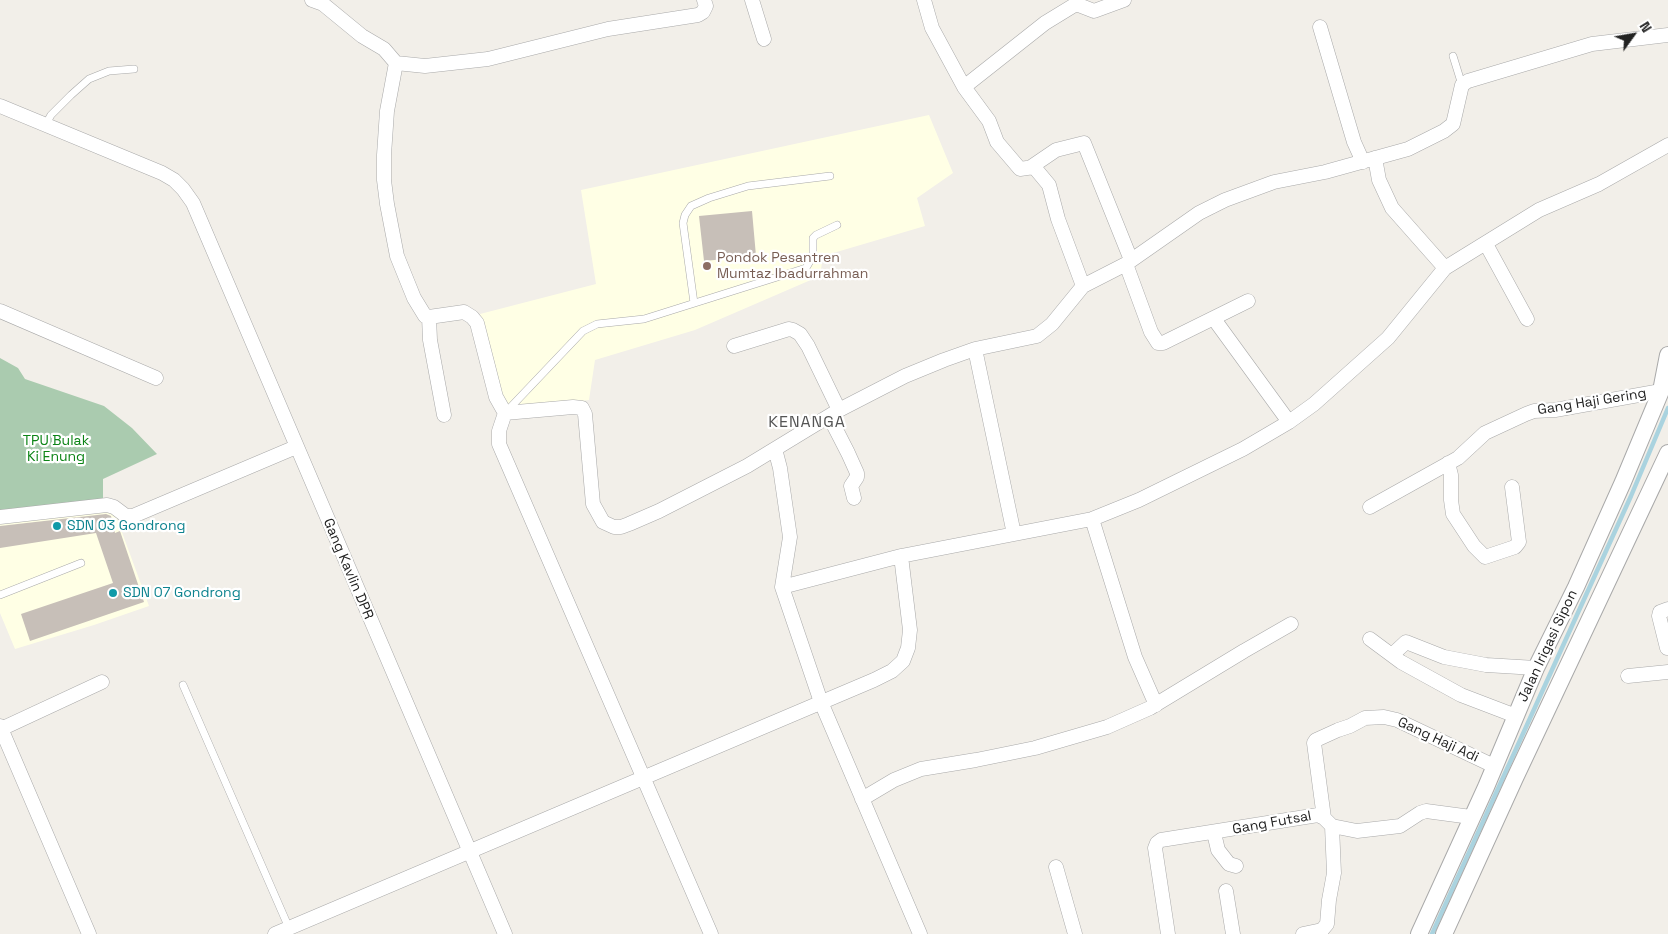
<!DOCTYPE html>
<html>
<head>
<meta charset="utf-8">
<style>
	body { margin:0 }
	#map { position:relative; width:1668px; height:934px; overflow:hidden; background:#f2efe9; font-family:"Space Grotesk",sans-serif }
	canvas { display:block }
	.north { position:absolute; left:1608px; top:10px; width:50px; height:50px; -webkit-text-stroke:4px #fff; paint-order:stroke; rotate:58deg; font-size:14px; font-weight:700; line-height:20px; text-align:center; color:#222 }
	.north::after { content:''; display:block; margin:auto; width:18px; height:22px; background:#222; clip-path:polygon(50% 0,100% 100%,50% 72%,0 100%) }
</style>
</head>
<body>
<div id="map">
<canvas width="1668" height="934"></canvas>
<div class="north">N</div>
</div>
<script>
const c = document.querySelector('canvas').getContext('2d');
c.lineJoin = 'round';
function fill(path, color) { c.fillStyle = color; c.fill(path, 'evenodd'); }
const poly = rows => new Path2D(rows.map(r => 'M' + r).join(''));
function stroke(path, color, width, dash) { c.strokeStyle = color; c.lineWidth = width; c.lineCap = dash ? 'butt' : 'round'; c.setLineDash(dash || []); c.stroke(path); }
function drawText(font, color, halo, rows, align = 'center') {
  c.font = font + ' "Space Grotesk",sans-serif'; c.lineWidth = 4.5; c.setLineDash([]); c.textBaseline = 'middle'; c.strokeStyle = halo; c.fillStyle = color; for (const [text, x, y, turn = 0] of rows) {
    c.save(); c.translate(x, y); c.rotate((+turn || 0) * Math.PI / 180); c.textAlign = isNaN(turn) ? turn : align; if (halo) c.strokeText(text, 0, 0); c.fillText(text, 0, 0); c.restore();
  }
}
const education = poly([
	[929,115,953,173,917,198,925,226,823,256,820,276,695,330,595,360,589,400,523,408,505,405,480,314,596,284,581,190],
	[112,505,149,606,94,625,15,649,0,613,0,521]
]);
const cemetery = poly([
	[0,358,18,368,25,379,104,406,132,428,157,454,103,479,103,503,0,513]
]);
const stream = poly([
	[1432,934,1631,496,1668,408]
]);
const building = poly([
	[752,211,756,256,704,261,699,216],
	[106,514,111,516,115,533,120,531,144,602,30,641,21,614,113,583,96,533,0,548,0,526]
]);
const service = poly([
	[1453,56,1462,85],
	[46,124,51,115,71,95,89,79,109,71,134,69],
	[694,303,683,223,685,215,691,206,709,198,748,186,830,176],
	[506,412,583,331,597,324,644,319,806,268,813,256,813,238,816,235,837,225],
	[0,595,81,563],
	[183,685,289,928]
]);
const minor = poly([
	[312,0,323,4,362,36,384,49,396,63,425,66,488,59,608,29,698,15,703,12,706,6,704,0],
	[752,0,764,39],
	[924,0,932,28,938,39,964,87,989,121,997,142,1020,169,1034,167,1049,185,1058,219,1083,286],
	[1320,27,1354,142,1363,162],
	[396,63,387,111,384,155,384,180,387,204,397,256,414,298,425,316,429,317,464,312,472,317,477,323,496,397,505,413],
	[964,87,1045,23,1076,4,1094,11,1124,0],
	[0,106,162,173,174,180,183,189,193,203,505,934],
	[1375,158,1379,180,1392,208,1445,268],
	[1031,167,1056,150,1084,143,1131,260],
	[1486,244,1527,319],
	[1126,264,1151,332,1158,343,1163,343,1248,301],
	[0,311,156,378],
	[429,317,430,340,444,415],
	[1214,319,1289,422],
	[734,346,789,329,793,330,800,334,808,346,839,410],
	[975,349,1014,534],
	[505,413,573,407,582,408,585,414,593,504,603,522,614,527,621,527,629,524,659,511,747,466,839,410,905,376,944,360,975,349,1037,336,1052,324,1083,286,1126,264,1199,213,1225,200,1274,182,1325,172,1408,149,1444,131,1453,124,1462,85,1468,81,1592,44,1668,35],
	[505,413,499,431,499,444,711,934],
	[829,416,848,453,857,473,857,477,851,486,854,498],
	[775,449,780,468,790,537,782,587,821,702,920,934],
	[1448,463,1451,475,1451,500,1453,514,1474,546,1485,557,1515,547,1519,542,1512,487],
	[1370,507,1458,458,1485,433,1526,414,1534,411,1555,410,1661,391],
	[0,517,107,505,114,507,126,516,133,516,296,447],
	[1092,519,1135,657,1156,705],
	[782,587,901,556,1092,519,1139,500,1243,449,1289,422,1314,404,1388,338,1445,268,1539,210,1599,184,1668,145],
	[1370,639,1401,662,1461,695,1516,716],
	[1667,648,1659,616,1660,612,1668,609],
	[1392,655,1406,642,1444,657,1486,665,1536,668],
	[1628,676,1668,672],
	[0,726,89,934],
	[1,729,102,682],
	[862,799,894,780,921,769,976,760,1035,748,1107,727,1150,708,1244,651,1291,624],
	[1324,818,1314,743,1316,740,1338,730,1350,726,1365,718,1384,717,1397,720,1494,766],
	[1214,833,1218,850,1229,864,1236,866],
	[1056,867,1075,934],
	[1226,891,1233,934],
	[275,934,874,680,892,671,903,661,908,648,910,630,901,556],
	[1168,934,1155,848,1157,843,1161,840,1318,815,1324,818,1332,826,1357,831,1400,826,1420,813,1426,811,1471,817],
	[1303,934,1322,930,1327,924,1329,900,1334,873,1332,826]
]);
const tertiary = poly([
	[1419,934,1486,787,1536,668,1576,587,1623,482,1661,391,1668,355],
	[1444,934,1515,778,1668,453]
]);
const markers = [
	[707,266,5,"#8d6e63"],
	[57,526,5,"#0f9aa8"],
	[113,593,5,"#0f9aa8"]
];
const educationNames = [
	["Pondok Pesantren",717,258],
	["Mumtaz Ibadurrahman",717,274]
];
const streetNames = [
	["Gang Haji Gering",1592,402,-9],
	["Gang Kavlin DPR",348,569,67],
	["Jalan Irigasi Sipon",1548,646,-65],
	["Gang Haji Adi",1438,740,25],
	["Gang Futsal",1272,823,-10]
];
const parkNames = [
	["TPU Bulak",56,441],
	["Ki Enung",56,457]
];
const cultureNames = [
	["SDN 03 Gondrong",67,526],
	["SDN 07 Gondrong",123,593]
];
const quarterNames = [
	["KENANGA",807,423]
];
fill(education, '#ffffe5');
fill(cemetery, '#aacbaf');
stroke(stream, '#aad3df', 4.5);
fill(building, '#c7bfb8');
stroke(service, '#a9a9a9', 8);
stroke(minor, '#a9a9a9', 15);
stroke(tertiary, '#a9a9a9', 18);
stroke(service, '#fff', 7);
stroke(minor, '#fff', 14);
stroke(tertiary, '#fff', 16);
for (const [x, y, r, color] of markers) { const dot = new Path2D(); dot.arc(x, y, r, 0, 2 * Math.PI); c.fillStyle = color; c.fill(dot); stroke(dot, '#fff', 2); }
drawText('14px', '#785e54', '#fff', educationNames, 'left');
drawText('14px', '#222', '#fff', streetNames);
drawText('14px', '#0c8416', '#fff', parkNames);
drawText('14px', '#0d838f', '#fff', cultureNames, 'left');
c.letterSpacing = '1px';
drawText('16px', '#555', '#fff', quarterNames);
c.letterSpacing = '0px';
</script>
</body>
</html>
